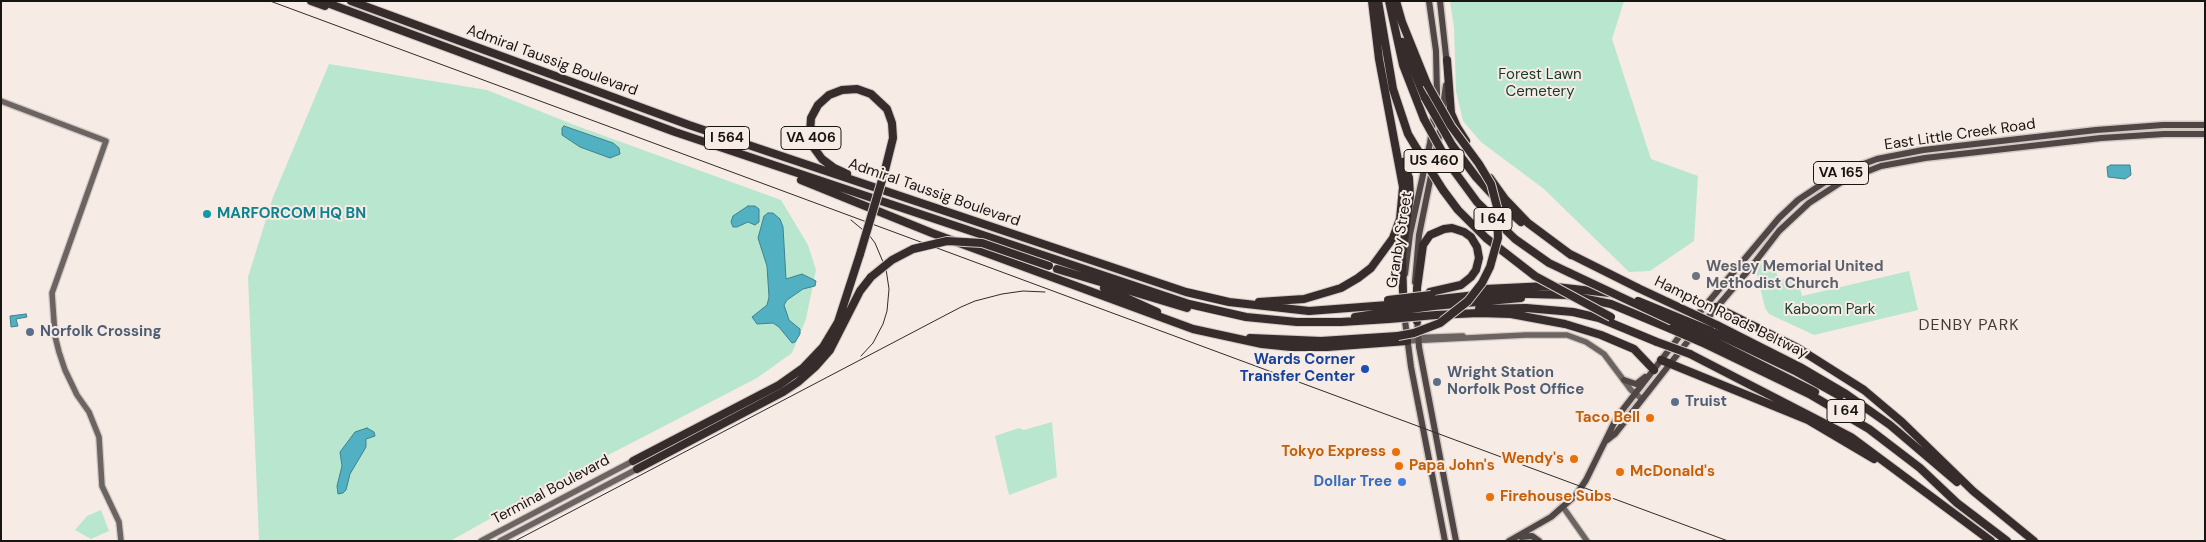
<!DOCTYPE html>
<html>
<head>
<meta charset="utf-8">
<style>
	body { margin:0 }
	#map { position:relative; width:2206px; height:542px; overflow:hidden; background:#f7ebe5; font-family:"DM Sans",sans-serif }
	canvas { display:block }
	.frame { position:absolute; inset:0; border:2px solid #181412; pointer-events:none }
</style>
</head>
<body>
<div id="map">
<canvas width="2206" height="542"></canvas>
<div class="frame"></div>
</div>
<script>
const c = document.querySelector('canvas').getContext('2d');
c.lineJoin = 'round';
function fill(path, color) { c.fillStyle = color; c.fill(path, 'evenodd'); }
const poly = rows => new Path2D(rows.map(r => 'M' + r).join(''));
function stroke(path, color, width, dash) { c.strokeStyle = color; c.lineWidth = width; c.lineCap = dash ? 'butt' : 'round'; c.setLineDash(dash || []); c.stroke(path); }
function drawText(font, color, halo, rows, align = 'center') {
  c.font = font + ' "DM Sans",sans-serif'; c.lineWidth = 4; c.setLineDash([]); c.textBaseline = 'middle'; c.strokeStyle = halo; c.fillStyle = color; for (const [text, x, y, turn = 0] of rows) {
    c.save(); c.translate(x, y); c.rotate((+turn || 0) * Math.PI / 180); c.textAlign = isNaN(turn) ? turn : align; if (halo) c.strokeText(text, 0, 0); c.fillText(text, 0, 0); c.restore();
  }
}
const green = poly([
	[1450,1,1624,1,1612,39,1651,159,1698,176,1694,241,1650,271,1629,272,1544,189,1481,142,1463,121,1456,91,1454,27],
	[329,64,487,90,577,126,781,200,808,245,816,270,806,319,792,353,757,378,558,481,450,541,259,541,248,277,273,197],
	[1774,260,1778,280,1797,276,1802,296,1909,271,1918,310,1814,335,1769,314,1765,308,1756,270,1761,263],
	[1052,422,1057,477,1009,495,995,436,1019,428,1024,430],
	[101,510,109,531,91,539,75,530,87,516]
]);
const water = poly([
	[564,126,613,143,619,148,620,154,610,158,580,147,562,135,562,128,564,126],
	[2111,165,2130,165,2131,175,2125,179,2108,177,2107,167,2111,165],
	[748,206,755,206,759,209,759,222,755,225,748,222,737,227,733,227,731,222,733,216,748,206],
	[768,213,773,213,780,219,783,227,786,279,802,274,816,281,815,286,803,289,787,300,784,305,789,320,800,329,800,334,795,342,792,343,779,327,773,323,757,324,752,317,767,305,769,297,767,266,758,238,764,216,768,213],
	[26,314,27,317,16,319,18,326,11,327,10,316,26,314],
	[367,428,374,432,375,436,366,439,366,447,350,474,346,490,343,493,338,494,337,486,342,466,340,452,355,432,367,428]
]);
const secondary = poly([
	[1,101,106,141,52,293,55,336,59,352,65,370,77,395,89,412,99,437,102,486,119,522,121,541],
	[1406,338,1463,336],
	[1407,341,1526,335,1567,335,1586,342,1604,354,1631,390,1642,399],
	[1563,507,1587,541],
	[481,541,633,461],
	[500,541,637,469]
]);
const primary = poly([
	[1440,1,1447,65],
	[1405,274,1410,234,1430,143,1437,94,1436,51,1429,1],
	[1415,282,1419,235,1439,136,1446,85],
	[1404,313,1411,367,1445,541],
	[1417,317,1419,347,1456,541],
	[1624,380,1636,384,1645,377],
	[1606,441,1615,434,1688,341,1752,266,1779,231,1809,203,1843,181,1881,166,1925,158,2101,138,2164,134,2205,134],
	[1521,537,1532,536,1539,541],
	[1509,541,1551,517,1576,495,1586,480,1617,417,1679,337,1779,218,1798,200,1825,182,1850,169,1877,159,1923,150,2096,130,2163,125,2205,125]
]);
const highway = poly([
	[311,1,325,6],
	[322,1,675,132,1189,304,1246,317,1297,322,1341,322,1389,319],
	[351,1,689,125,1186,292,1229,302,1309,311,1388,305],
	[1378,1,1393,89,1408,134,1417,149],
	[1389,1,1403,65,1424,119],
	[1396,1,1402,22,1427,84],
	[1402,42,1425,98],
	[1447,60,1451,113,1457,127,1466,141],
	[1452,145,1476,177,1501,204,1521,222],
	[1449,164,1477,202,1515,239,1549,263,1570,273],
	[847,174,834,168,822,159,814,148,810,133,811,118,818,105,829,95,842,90,857,89,871,94,887,109,892,123,893,138,885,170],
	[1490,178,1505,199,1528,223,1571,255],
	[801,180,932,233,1193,329,1262,344,1291,347,1327,347,1407,341],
	[1443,190,1458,210,1486,238,1535,276],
	[1568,253,1638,288],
	[1057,269,1187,308],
	[1104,288,1157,312],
	[1485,289,1547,286,1610,293],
	[1403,292,1402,256,1410,196,1409,178,1403,162],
	[1431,300,1494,293,1567,295,1611,304,1671,329],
	[1259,302,1304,299,1341,288,1358,278,1371,268,1393,238,1400,219,1403,187,1379,59,1372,1],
	[1433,306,1521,298],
	[1716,307,1796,347,1864,390,1902,422,1973,491,2034,541],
	[1479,309,1526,308,1573,312,1599,318,1657,342],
	[1436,315,1479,313,1511,314,1565,324,1601,335,1634,349,1654,370],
	[1355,317,1389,312],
	[1417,321,1417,288,1423,245,1430,235,1444,229,1452,228,1464,232,1471,237,1477,247,1479,258,1476,270,1471,277,1461,285,1430,292],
	[1717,325,1800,367,1846,394,1890,425,1957,482],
	[1711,331,1797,372,1840,396],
	[1706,337,1815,392],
	[1250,338,1321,341,1398,336],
	[1701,342,1811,395,1869,429,1920,468,1957,503,2007,541],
	[1690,354,1851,437,1991,541],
	[1661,360,1808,420,1874,459],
	[633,461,779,385,803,368,823,347,838,322,860,254],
	[637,469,783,392,798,382,815,367,830,350,860,291,871,277]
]);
const rail = poly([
	[270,1,1728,541],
	[851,220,869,235,875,243,886,269,889,289,887,311,883,324,873,343,861,356],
	[515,541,961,307,975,301,1002,294,1023,291,1045,292]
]);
const highwayBridge = poly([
	[1425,98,1452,145],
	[1424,119,1449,164],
	[1417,149,1443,190],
	[860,254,885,170],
	[1570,273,1706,337],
	[1535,276,1611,317],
	[871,277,892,260,913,249,947,241,982,243,1049,266],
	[1638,288,1717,325],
	[1388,300,1431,295],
	[1638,301,1711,331],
	[1388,305,1431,300],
	[1389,312,1433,306],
	[1389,319,1436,315],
	[1671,329,1701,342],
	[1398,336,1414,333,1440,323,1468,301,1482,283,1490,267,1498,238,1497,207,1491,184,1479,164,1451,126,1427,84],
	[1657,342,1690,354]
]);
const markers = [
	[207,214,5,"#0f9aa8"],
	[1696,276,5,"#6b7280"],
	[30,332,5,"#5c6f8a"],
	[1365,369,5,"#1a4fb4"],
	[1437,382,5,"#5c6f8a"],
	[1675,402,5,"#5c6f8a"],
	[1650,418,5,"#e8710a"],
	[1396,452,5,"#e8710a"],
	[1574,459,5,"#e8710a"],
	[1399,466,5,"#e8710a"],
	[1620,472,5,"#e8710a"],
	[1402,482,5,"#3f7fe0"],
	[1490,497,5,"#e8710a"]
];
const shields = [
	[727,138,45],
	[811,138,60],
	[1434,161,60],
	[1841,173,55],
	[1493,219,38],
	[1846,411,38]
];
const shieldNames = [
	["I 564",727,138],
	["VA 406",811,138],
	["US 460",1434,161],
	["VA 165",1841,173],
	["I 64",1493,219],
	["I 64",1846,411]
];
const streetNames = [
	["Admiral Taussig Boulevard",552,61,20],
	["East Little Creek Road",1960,135,-8],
	["Admiral Taussig Boulevard",934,193,19],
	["Granby Street",1400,240,-81],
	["Hampton Roads Beltway",1731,318,26],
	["Terminal Boulevard",551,490,-28]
];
const parkNames = [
	["Forest Lawn",1540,75],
	["Cemetery",1540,92],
	["Kaboom Park",1830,310]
];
const cultureNames = [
	["MARFORCOM HQ BN",217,214]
];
const worshipNames = [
	["Wesley Memorial United",1706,267],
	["Methodist Church",1706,284]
];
const serviceNames = [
	["Norfolk Crossing",40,332],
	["Wright Station",1447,373],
	["Norfolk Post Office",1447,390],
	["Truist",1685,402]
];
const transitNames = [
	["Wards Corner",1355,360],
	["Transfer Center",1355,377]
];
const foodNames = [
	["Taco Bell",1640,418],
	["Tokyo Express",1386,452],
	["Wendy's",1564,459],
	["Papa John's",1409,466,"left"],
	["McDonald's",1630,472,"left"],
	["Firehouse Subs",1500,497,"left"]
];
const shopNames = [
	["Dollar Tree",1392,482]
];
const neighbourhoodNames = [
	["DENBY PARK",1969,326]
];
fill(green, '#b9e6ce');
fill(water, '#51b1c2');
stroke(water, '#40828d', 1);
stroke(secondary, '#d3c9c3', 8);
stroke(primary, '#d3c9c3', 9);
stroke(highway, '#d3c9c3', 10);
stroke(secondary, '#6c6463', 5.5);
stroke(primary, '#4f4645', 6);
stroke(highway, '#372c2c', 8);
stroke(rail, '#312c2a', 1);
stroke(highwayBridge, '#d3c9c3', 10, []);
stroke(highwayBridge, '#372c2c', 8);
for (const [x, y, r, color] of markers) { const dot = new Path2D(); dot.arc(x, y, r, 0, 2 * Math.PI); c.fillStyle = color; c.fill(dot); stroke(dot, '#f7ebe5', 2); }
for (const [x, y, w] of shields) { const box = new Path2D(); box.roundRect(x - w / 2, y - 11.5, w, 23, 4); c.fillStyle = '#f7ebe5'; c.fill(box); stroke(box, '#181412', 1); }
drawText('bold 14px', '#181412', null, shieldNames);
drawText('15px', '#181412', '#f7ebe5', streetNames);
drawText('15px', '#183b2b', '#f7ebe5', parkNames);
drawText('bold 15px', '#0d838f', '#f7ebe5', cultureNames, 'left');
drawText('bold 15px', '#5b616d', '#f7ebe5', worshipNames, 'left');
drawText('bold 15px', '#4e5e75', '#f7ebe5', serviceNames, 'left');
drawText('bold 15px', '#164399', '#f7ebe5', transitNames, 'right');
drawText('bold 15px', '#c56008', '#f7ebe5', foodNames, 'right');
drawText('bold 15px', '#366cbe', '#f7ebe5', shopNames, 'right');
c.letterSpacing = '1px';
drawText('16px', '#453c37', '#f7ebe5', neighbourhoodNames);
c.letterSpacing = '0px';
</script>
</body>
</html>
